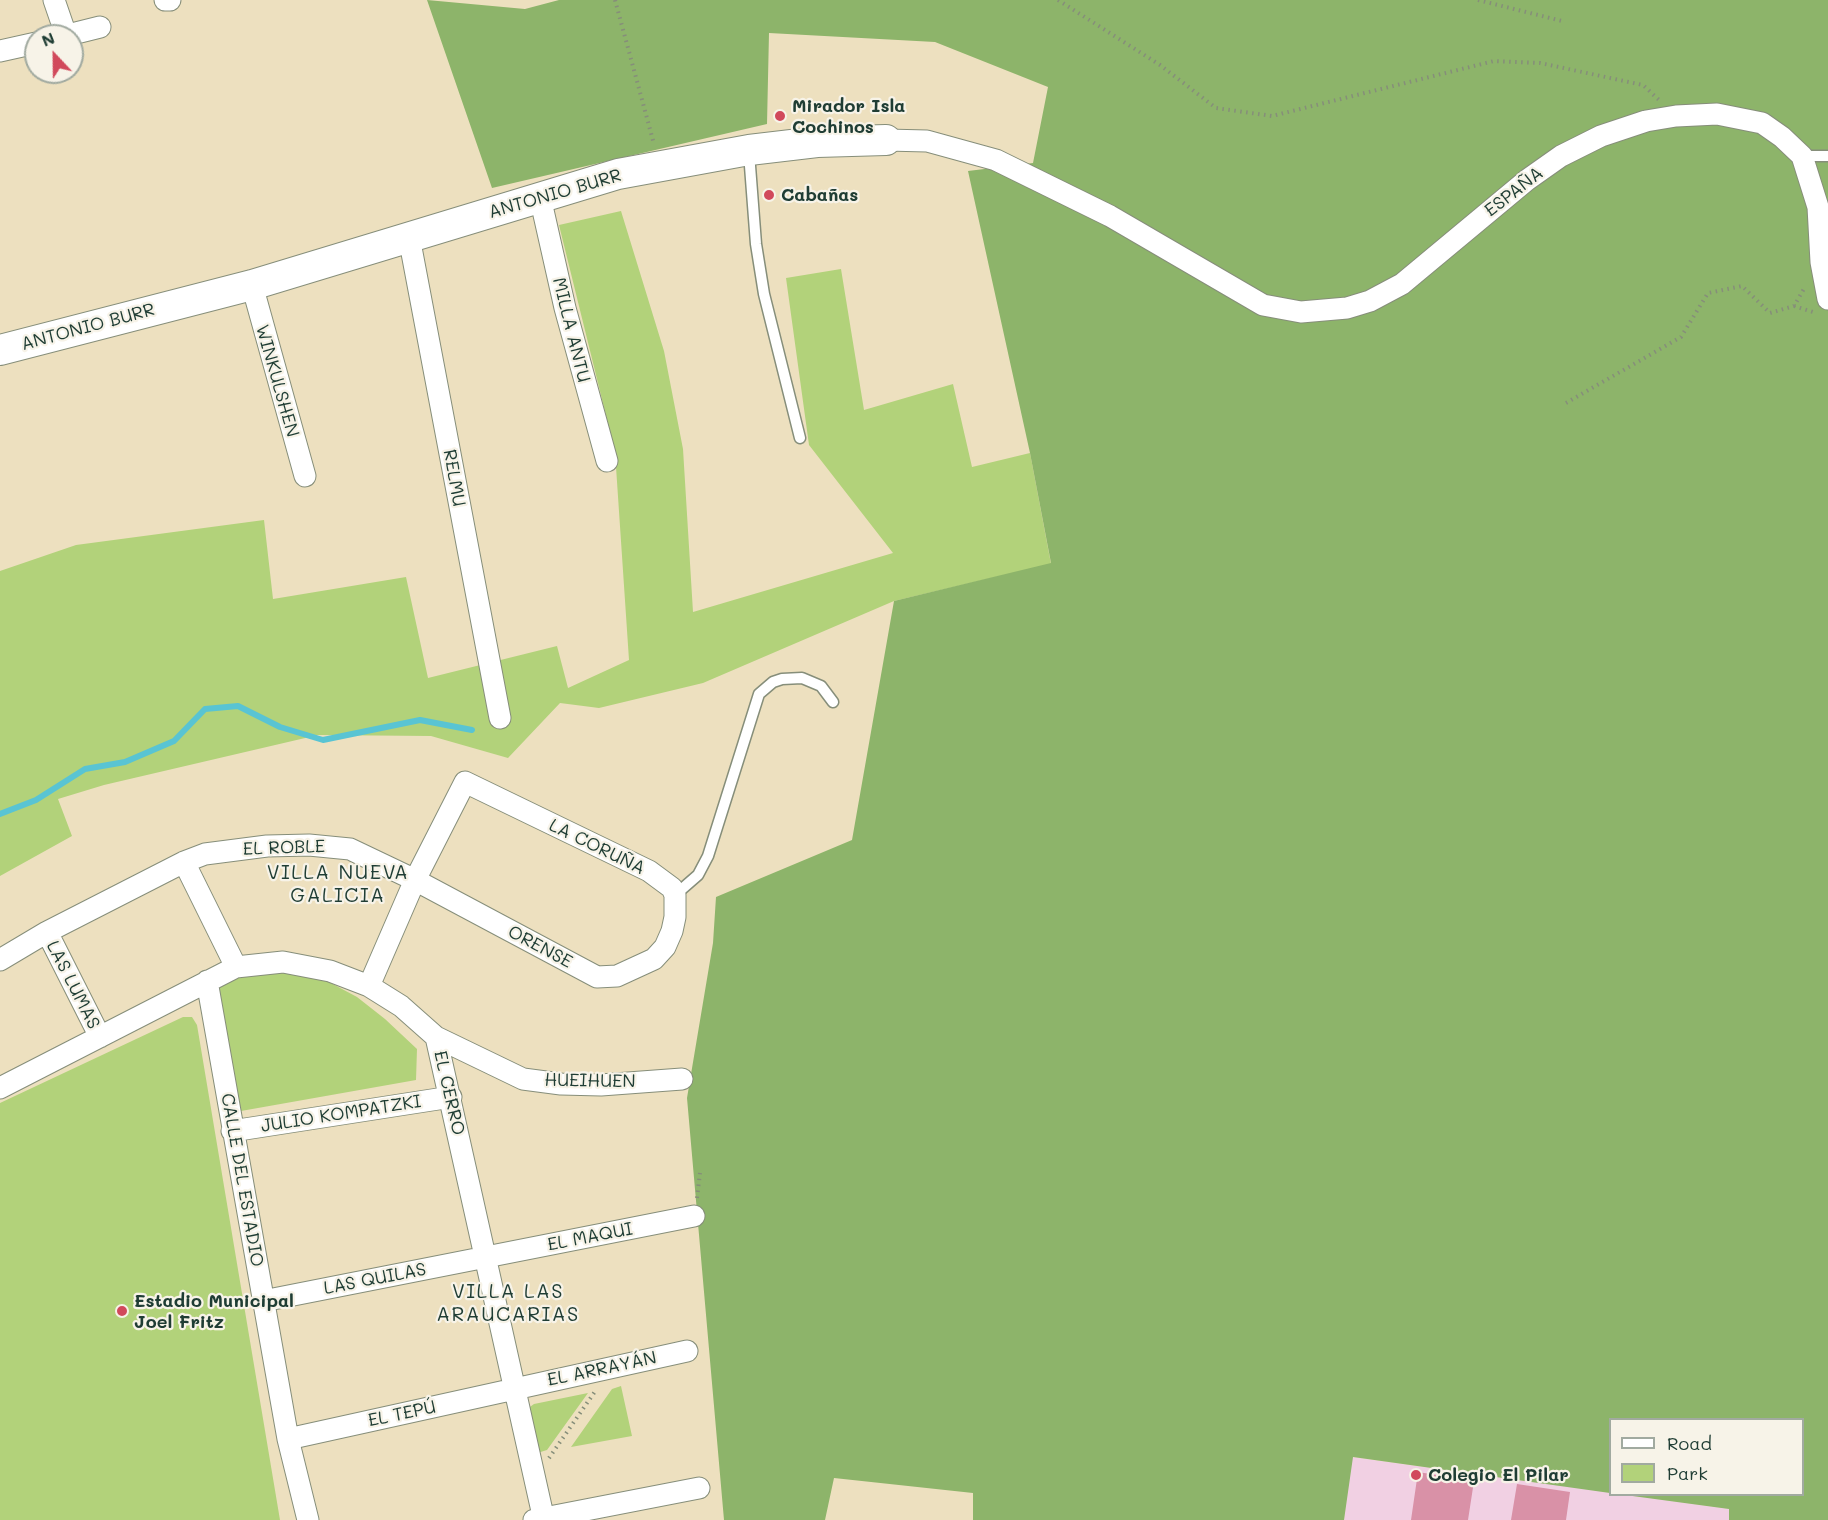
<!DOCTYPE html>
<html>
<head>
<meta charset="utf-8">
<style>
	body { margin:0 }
	#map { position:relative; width:1828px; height:1520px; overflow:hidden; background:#ede0bf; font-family:Mali,sans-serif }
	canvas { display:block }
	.legend { position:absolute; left:1609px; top:1418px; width:195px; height:78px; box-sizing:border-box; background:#f7f3e8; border:2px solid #a1aaa0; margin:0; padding:8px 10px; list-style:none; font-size:18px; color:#1f3d34 }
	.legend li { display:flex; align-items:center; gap:12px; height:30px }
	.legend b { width:30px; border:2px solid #a1aaa0 }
	.north { position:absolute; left:24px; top:24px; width:60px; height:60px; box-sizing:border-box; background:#f7f3e8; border:2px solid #a1aaa0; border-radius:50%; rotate:338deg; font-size:16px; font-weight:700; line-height:24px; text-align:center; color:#1f3d34 }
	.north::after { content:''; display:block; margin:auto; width:21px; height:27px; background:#d1495b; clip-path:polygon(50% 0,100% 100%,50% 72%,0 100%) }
</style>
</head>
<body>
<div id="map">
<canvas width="1828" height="1520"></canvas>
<ul class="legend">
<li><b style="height:8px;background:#fff"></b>Road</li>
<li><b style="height:16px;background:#b2d27a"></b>Park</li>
</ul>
<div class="north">N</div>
</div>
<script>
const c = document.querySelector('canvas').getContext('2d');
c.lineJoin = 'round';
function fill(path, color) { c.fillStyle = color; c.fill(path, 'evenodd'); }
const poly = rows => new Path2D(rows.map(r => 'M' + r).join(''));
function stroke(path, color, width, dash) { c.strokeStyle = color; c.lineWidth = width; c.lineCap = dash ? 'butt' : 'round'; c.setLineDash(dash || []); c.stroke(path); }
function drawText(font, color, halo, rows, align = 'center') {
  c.font = font + ' Mali,sans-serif'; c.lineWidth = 4.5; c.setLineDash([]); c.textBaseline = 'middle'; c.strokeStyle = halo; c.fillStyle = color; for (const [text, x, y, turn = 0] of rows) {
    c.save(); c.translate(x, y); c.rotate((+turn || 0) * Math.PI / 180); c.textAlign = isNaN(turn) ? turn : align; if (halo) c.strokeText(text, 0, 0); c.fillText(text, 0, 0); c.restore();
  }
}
const built = poly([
	[1352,1457,1730,1509,1729,1520,1344,1520]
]);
const green = poly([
	[621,211,664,351,683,449,693,612,893,553,809,445,786,278,841,269,864,410,953,384,972,467,1030,453,1051,564,894,601,703,683,599,708,560,703,508,758,431,736,318,735,104,785,58,799,72,836,0,876,0,571,76,545,264,520,273,599,406,577,428,678,557,646,568,688,629,660,615,452,559,225],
	[286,971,329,982,357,997,385,1019,417,1049,416,1080,241,1111,216,987,243,976],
	[183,1017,192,1017,197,1025,280,1520,0,1520,0,1103],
	[621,1386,632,1436,571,1447,612,1389],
	[588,1393,547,1450,534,1454,527,1409,534,1404]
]);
const forest = poly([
	[427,0,525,9,559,0,1828,0,1828,1520,1729,1520,1729,1509,1625,1495,1802,1494,1802,1420,1610,1420,1610,1493,1353,1457,1344,1520,973,1520,973,1493,834,1478,825,1520,724,1520,687,1098,713,943,716,897,852,840,894,601,1051,563,1030,453,968,171,1033,163,1048,87,935,42,769,33,767,124,492,188]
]);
const stream = poly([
	[0,814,36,800,85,769,125,762,174,741,205,709,238,706,280,727,323,740,420,720,472,730]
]);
const building = poly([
	[1418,1472,1474,1481,1468,1520,1411,1520],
	[1517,1484,1570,1492,1566,1520,1511,1520]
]);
const path = poly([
	[615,0,654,144],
	[1058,0,1160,65,1216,108,1272,116,1494,61,1540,63,1643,85,1659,100],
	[1478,0,1562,21],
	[1794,306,1813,312],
	[1566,403,1681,337,1708,293,1742,286,1770,313,1794,306,1805,287],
	[697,1198,700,1173],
	[549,1458,596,1390]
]);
const lane = poly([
	[749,153,756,244,764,294,800,438],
	[1802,156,1828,156],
	[675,895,698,875,708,856,759,694,773,682,782,679,802,678,821,686,833,702]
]);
const street = poly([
	[54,0,66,35],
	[165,0,170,0],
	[64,36,100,27],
	[0,51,36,43],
	[886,140,927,141,996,160,1110,216,1263,305,1301,312,1347,308,1370,301,1402,284,1527,180,1561,156,1601,136,1646,121,1676,116,1717,114,1762,123,1782,137,1802,156,1818,207,1821,262,1828,299],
	[540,197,565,308,607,461],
	[409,237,500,718],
	[252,285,305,476],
	[184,862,236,967],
	[47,932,100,1037],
	[0,960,47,932,184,862,205,854,267,846,309,845,350,849,415,880,597,977,617,976,654,959,665,947,672,931,675,917,675,895,672,888,649,871,465,782,415,880,369,986],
	[207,981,288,1439,308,1520],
	[436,1037,523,1079,561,1084,601,1085,682,1079],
	[0,1088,236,967,283,962,330,971,369,986,401,1006,436,1037,544,1520],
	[232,1131,451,1097],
	[263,1301,694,1216],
	[288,1439,687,1351],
	[534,1520,699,1488]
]);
const secondary = poly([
	[0,350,252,285,618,174,749,150,817,142,886,140]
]);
const markers = [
	[780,116,6,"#d1495b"],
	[769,195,6,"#d1495b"],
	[122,1311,6,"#d1495b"],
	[1416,1475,6,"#d1495b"]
];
const poiNames = [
	["Mirador Isla",792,106],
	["Cochinos",792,127],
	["Cabañas",781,195],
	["Estadio Municipal",134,1301],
	["Joel Fritz",134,1322],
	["Colegio El Pilar",1428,1475]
];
const streetNames = [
	["ESPAÑA",1514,192,-38],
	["ANTONIO BURR",555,194,-16],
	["ANTONIO BURR",88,327,-15],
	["MILLA ANTU",571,330,76],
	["WINKULSHEN",277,381,74],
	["RELMU",454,478,80],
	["LA CORUÑA",597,847,26],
	["EL ROBLE",284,848,-2],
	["ORENSE",540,947,28],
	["LAS LUMAS",73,985,63],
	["HUEIHUEN",590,1081,1],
	["EL CERRO",449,1093,77],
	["JULIO KOMPATZKI",341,1114,-9],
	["CALLE DEL ESTADIO",242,1180,80],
	["EL MAQUI",590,1237,-11],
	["LAS QUILAS",375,1279,-11],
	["EL ARRAYÁN",602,1369,-12],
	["EL TEPÚ",402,1414,-12]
];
const neighbourhoodNames = [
	["VILLA NUEVA",338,873],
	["GALICIA",338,896],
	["VILLA LAS",508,1292],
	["ARAUCARIAS",508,1315]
];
fill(built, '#f1d0e3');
fill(green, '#b2d27a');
fill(forest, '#8db46a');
stroke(stream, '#59c4d3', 6);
fill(building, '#d991a7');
stroke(lane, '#868e7a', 13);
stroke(street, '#868e7a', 23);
stroke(secondary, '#868e7a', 32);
stroke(path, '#868e7a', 4, [1.5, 4.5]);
stroke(lane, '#fff', 10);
stroke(street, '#fff', 21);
stroke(secondary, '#fff', 30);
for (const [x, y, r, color] of markers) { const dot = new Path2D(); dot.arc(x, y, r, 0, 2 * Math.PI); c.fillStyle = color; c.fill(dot); stroke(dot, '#f7f3e8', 2); }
drawText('bold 18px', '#1f3d34', '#f7f3e8', poiNames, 'left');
drawText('18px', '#1f3d34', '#f7f3e8', streetNames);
c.letterSpacing = '1.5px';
drawText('20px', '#1f3d34', '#f7f3e8', neighbourhoodNames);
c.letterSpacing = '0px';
</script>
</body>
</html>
